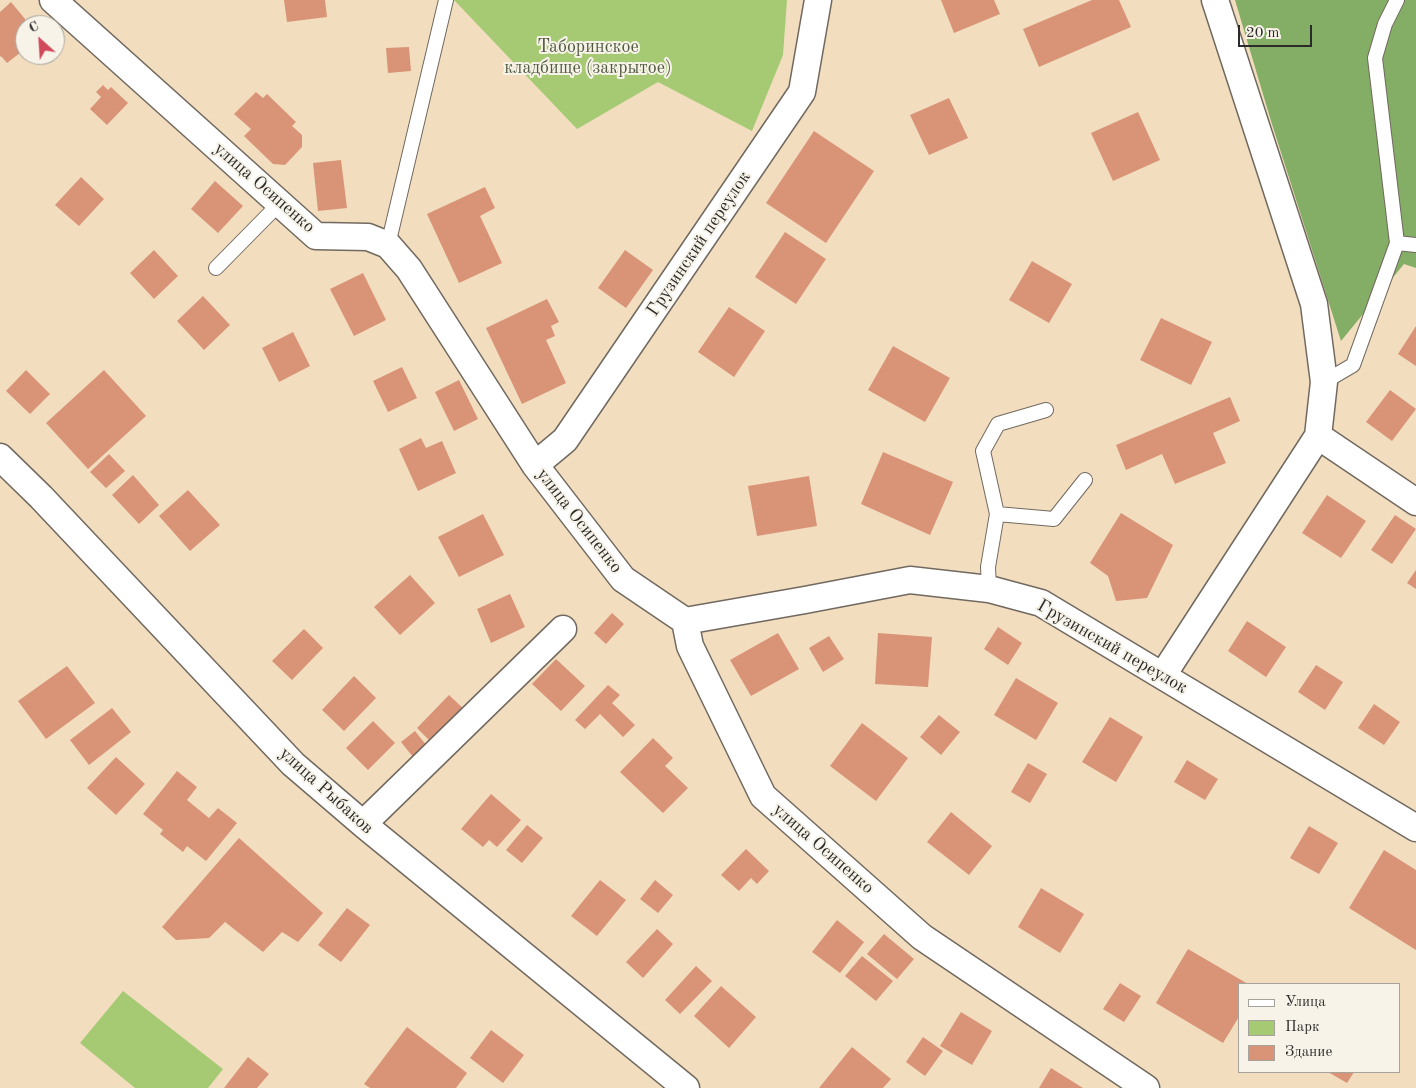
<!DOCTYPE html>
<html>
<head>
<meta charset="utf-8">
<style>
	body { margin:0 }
	#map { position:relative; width:1416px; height:1088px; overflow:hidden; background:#f2ddbf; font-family:"Old Standard TT",serif }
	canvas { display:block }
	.legend { position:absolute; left:1238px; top:983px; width:162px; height:90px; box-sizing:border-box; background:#f7f3e8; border:1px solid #a5a39c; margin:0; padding:6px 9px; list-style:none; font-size:15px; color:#2b2b2b }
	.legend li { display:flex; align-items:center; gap:10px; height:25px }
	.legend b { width:25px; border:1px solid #a5a39c }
	.north { position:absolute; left:15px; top:15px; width:50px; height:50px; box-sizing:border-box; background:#f7f3e8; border:1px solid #a5a39c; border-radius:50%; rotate:334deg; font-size:14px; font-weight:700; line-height:20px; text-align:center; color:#2b2b2b }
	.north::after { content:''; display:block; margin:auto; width:18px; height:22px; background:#d1495b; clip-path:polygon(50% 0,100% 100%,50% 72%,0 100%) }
	.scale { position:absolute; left:1238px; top:25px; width:74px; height:22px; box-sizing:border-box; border:2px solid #2b2b2b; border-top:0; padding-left:6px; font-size:15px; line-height:18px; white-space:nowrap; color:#2b2b2b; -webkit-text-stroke:4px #f7f3e8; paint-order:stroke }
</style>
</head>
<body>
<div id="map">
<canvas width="1416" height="1088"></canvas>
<ul class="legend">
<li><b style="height:6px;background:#fff"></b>Улица</li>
<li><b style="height:14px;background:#a6ca74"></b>Парк</li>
<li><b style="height:14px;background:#d99478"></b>Здание</li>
</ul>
<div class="north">С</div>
<div class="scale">20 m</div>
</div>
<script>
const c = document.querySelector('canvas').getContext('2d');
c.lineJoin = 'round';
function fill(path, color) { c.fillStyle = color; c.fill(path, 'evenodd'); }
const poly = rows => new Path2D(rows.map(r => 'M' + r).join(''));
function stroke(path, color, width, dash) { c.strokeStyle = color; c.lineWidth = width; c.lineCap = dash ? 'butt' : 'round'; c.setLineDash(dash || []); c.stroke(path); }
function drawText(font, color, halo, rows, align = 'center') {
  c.font = font + ' "Old Standard TT",serif'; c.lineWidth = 4; c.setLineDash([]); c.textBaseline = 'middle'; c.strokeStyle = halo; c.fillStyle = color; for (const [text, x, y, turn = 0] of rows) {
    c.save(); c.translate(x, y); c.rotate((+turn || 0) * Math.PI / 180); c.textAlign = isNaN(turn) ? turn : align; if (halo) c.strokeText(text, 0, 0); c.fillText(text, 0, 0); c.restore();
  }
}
const green = poly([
	[454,0,787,0,783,55,752,131,658,82,577,129],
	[123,991,223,1069,208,1088,135,1088,80,1043]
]);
const forest = poly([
	[1235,0,1416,0,1416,268,1404,264,1341,341,1271,121]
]);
const building = poly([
	[284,0,325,0,327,17,287,22],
	[941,0,994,0,1000,14,954,33],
	[1092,0,1119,0,1131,27,1039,67,1023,29],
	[11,2,30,25,25,25,25,49,7,63,1,56,0,57,0,12],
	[409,47,411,71,388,73,386,48],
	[103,85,108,90,111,87,128,103,107,125,90,109,101,97,96,92],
	[256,92,263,98,267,94,296,122,292,126,302,135,302,147,285,165,273,164,244,136,251,129,234,114],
	[949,98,968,138,929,155,910,115],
	[1138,112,1160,160,1113,181,1091,133],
	[814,131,874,171,826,243,766,203],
	[341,160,347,208,318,211,313,163],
	[81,177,104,199,79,226,55,205],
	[215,181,243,206,218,233,191,209],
	[485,187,495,208,480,216,502,263,459,283,427,214],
	[785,232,826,259,796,304,755,277],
	[154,250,178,276,154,299,130,273],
	[625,250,653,270,626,308,598,288],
	[1032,261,1072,284,1049,323,1009,300],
	[363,273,386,320,354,336,330,289],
	[203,296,230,325,204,350,177,321],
	[547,299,559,322,551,326,555,336,546,340,566,383,522,404,486,328],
	[729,307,765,331,734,377,698,352],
	[1161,318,1212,342,1191,385,1140,360],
	[1416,326,1416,366,1398,354],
	[293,332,310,366,279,382,262,348],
	[893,346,950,378,925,422,868,390],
	[402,367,417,398,388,412,373,381],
	[26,370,50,394,30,414,6,391],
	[104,370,146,416,88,469,46,423],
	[459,380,478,419,454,431,435,392],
	[1390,390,1416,409,1392,441,1366,422],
	[1230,397,1240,421,1213,433,1226,463,1175,484,1162,454,1126,470,1116,445],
	[421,438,426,448,442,441,456,473,418,491,399,449],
	[883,452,953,482,930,535,861,504],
	[109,454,125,471,106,488,90,472],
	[133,475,159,505,139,524,112,495],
	[809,476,817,526,757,536,748,486],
	[188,490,220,525,190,551,159,516],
	[1327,495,1366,521,1341,558,1302,533],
	[1121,513,1173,545,1147,598,1116,601,1108,576,1090,563],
	[483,514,504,555,459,577,438,537],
	[1395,515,1416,529,1392,564,1371,550],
	[1416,570,1416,589,1407,583],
	[410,575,435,603,400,635,374,607],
	[510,594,525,627,491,643,477,609],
	[612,613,624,624,606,644,594,633],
	[1247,621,1286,647,1266,677,1228,651],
	[998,627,1022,643,1008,665,984,649],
	[304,629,323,648,292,680,272,661],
	[778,633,799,669,751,696,730,660],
	[878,633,932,637,928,687,875,684],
	[829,636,844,659,823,672,809,648],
	[556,659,585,686,561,711,532,684],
	[1316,665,1343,682,1325,710,1298,692],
	[67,666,95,703,46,739,18,701],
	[354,676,376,698,344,731,322,710],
	[1016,678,1058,703,1036,740,994,715],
	[608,685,620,695,612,703,635,725,623,737,600,714,585,729,575,720],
	[449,695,466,711,433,744,417,728],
	[1374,704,1400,722,1384,745,1358,728],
	[112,708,131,732,89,765,70,740],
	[939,715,960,732,941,755,920,737],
	[1110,717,1143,737,1116,782,1082,762],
	[373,721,395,743,368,770,346,748],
	[862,723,908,758,876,801,830,766],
	[415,731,427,746,413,757,401,742],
	[653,738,673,758,665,766,688,788,663,813,620,772],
	[116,757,145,784,116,815,87,788],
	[1187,760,1218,779,1205,800,1174,782],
	[1028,763,1047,774,1030,803,1011,792],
	[177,771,197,787,187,800,209,818,218,808,237,823,206,861,187,846,183,852,160,834,163,830,143,814],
	[491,794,521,820,497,847,489,840,483,847,461,829],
	[951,812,992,846,969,875,927,842],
	[527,825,543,838,522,863,506,850],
	[1309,826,1338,843,1319,874,1290,858],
	[239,838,323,913,298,942,282,932,263,952,225,922,209,938,176,940,162,927],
	[746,849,769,871,757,884,751,878,739,891,721,875],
	[1384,850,1416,870,1416,950,1349,908],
	[600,880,626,900,597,936,571,916],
	[655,880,673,895,658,913,640,899],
	[1041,888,1084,914,1060,953,1018,927],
	[347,908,370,925,341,962,318,945],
	[837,920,864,942,840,973,812,952],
	[657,929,673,944,643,978,626,962],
	[884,934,914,959,897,979,867,954],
	[1188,949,1248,984,1240,984,1240,1015,1223,1043,1156,1003],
	[862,956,893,981,876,1001,845,976],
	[696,966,712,981,680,1014,665,1000],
	[1120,983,1141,996,1124,1022,1103,1009],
	[721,986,756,1017,729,1048,694,1016],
	[961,1012,992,1031,972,1065,940,1046],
	[407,1027,467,1073,456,1088,370,1088,364,1084],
	[491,1030,524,1055,503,1083,470,1058],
	[923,1037,943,1051,925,1076,906,1062],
	[852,1047,891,1079,883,1088,819,1088],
	[248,1057,269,1074,257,1088,224,1088],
	[1051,1068,1083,1088,1039,1088],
	[1328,1072,1354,1072,1347,1083]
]);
const lane = poly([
	[1397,243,1416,245],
	[388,245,446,0],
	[216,268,280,203],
	[1324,382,1353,365,1397,243,1375,58,1385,24,1397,0],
	[1046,410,998,424,983,451,997,514,1054,519,1085,480],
	[989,589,988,567,997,514]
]);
const street = poly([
	[53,0,316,236,368,237,388,245,409,269,535,465,623,579,685,621,690,646,763,796,922,937,1146,1088],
	[1318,436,1416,502],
	[0,457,41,497,293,764,363,824,686,1088],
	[535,465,565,440,802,92,818,0],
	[685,621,805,600,910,580,989,589,1041,603,1416,828],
	[1163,675,1318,436,1324,382,1314,304,1215,0],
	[363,824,563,629]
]);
const parkNames = [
	["Таборинское",588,47],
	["кладбище (закрытое)",588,68]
];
const streetNames = [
	["улица Осипенко",264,188,41],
	["Грузинский переулок",699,244,-56],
	["улица Осипенко",579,521,52],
	["Грузинский переулок",1112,647,30],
	["улица Рыбаков",326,791,42],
	["улица Осипенко",823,849,41]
];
fill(green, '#a6ca74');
fill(forest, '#84ae66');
fill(building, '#d99478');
stroke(lane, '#71695f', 16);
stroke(street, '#71695f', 29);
stroke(lane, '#fff', 14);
stroke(street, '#fff', 26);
drawText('18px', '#505b41', '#f7f3e8', parkNames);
drawText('18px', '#2b2b2b', '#f7f3e8', streetNames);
</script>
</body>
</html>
